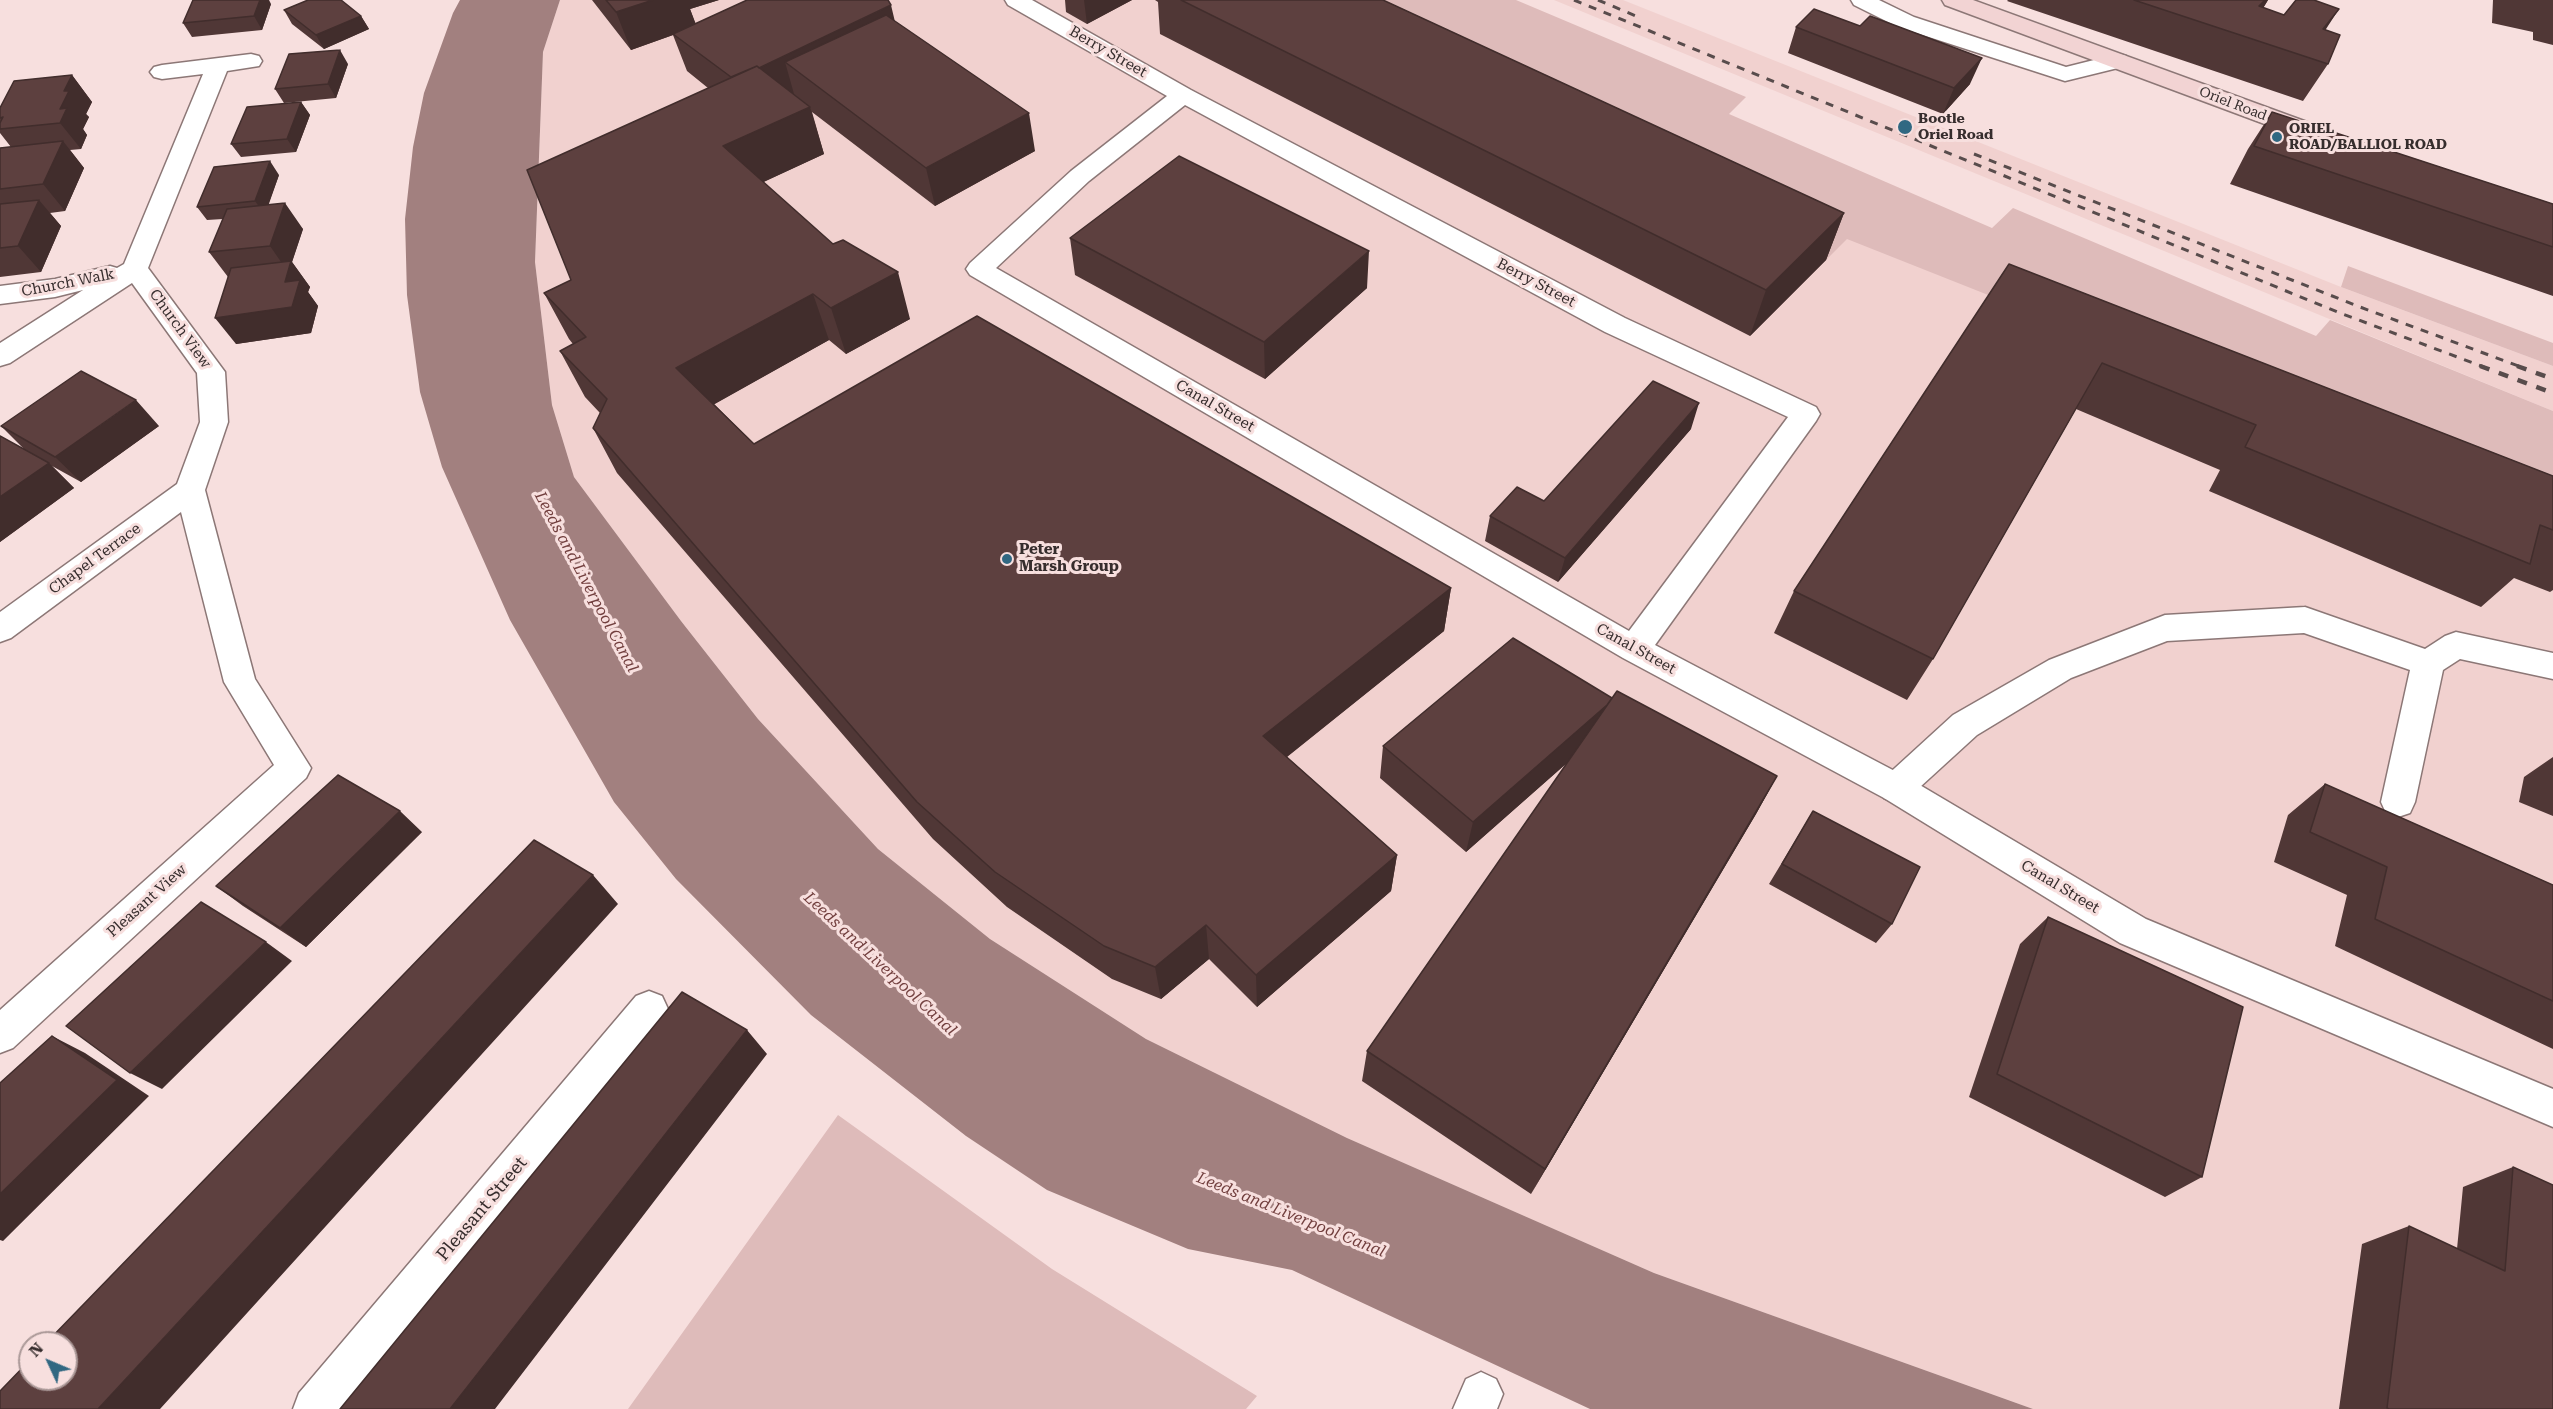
<!DOCTYPE html>
<html>
<head>
<meta charset="utf-8">
<style>
	body { margin:0 }
	#map { position:relative; width:2553px; height:1409px; overflow:hidden; background:#f7dfde; font-family:"Roboto Serif",serif }
	canvas { display:block }
	.north { position:absolute; left:18px; top:1331px; width:60px; height:60px; box-sizing:border-box; background:#f7dfde; border:2px solid #aa9897; border-radius:50%; rotate:314deg; font-size:16px; font-weight:700; line-height:24px; text-align:center; color:#362d2d }
	.north::after { content:''; display:block; margin:auto; width:21px; height:27px; background:#316882; clip-path:polygon(50% 0,100% 100%,50% 72%,0 100%) }
</style>
</head>
<body>
<div id="map">
<canvas width="2553" height="1409"></canvas>
<div class="north">N</div>
</div>
<script>
const c = document.querySelector('canvas').getContext('2d');
c.lineJoin = 'round';
function fill(path, color) { c.fillStyle = color; c.fill(path, 'evenodd'); }
const poly = rows => new Path2D(rows.map(r => 'M' + r).join(''));
function stroke(path, color, width, dash) { c.strokeStyle = color; c.lineWidth = width; c.lineCap = dash ? 'butt' : 'round'; c.setLineDash(dash || []); c.stroke(path); }
function drawText(font, color, halo, rows, align = 'center') {
  c.font = font + ' "Roboto Serif",serif'; c.lineWidth = 6; c.setLineDash([]); c.textBaseline = 'middle'; c.strokeStyle = halo; c.fillStyle = color; for (const [text, x, y, turn = 0] of rows) {
    c.save(); c.translate(x, y); c.rotate((+turn || 0) * Math.PI / 180); c.textAlign = isNaN(turn) ? turn : align; if (halo) c.strokeText(text, 0, 0); c.fillText(text, 0, 0); c.restore();
  }
}
const built = poly([
	[560,0,1287,0,2553,519,2553,1409,2033,1409,1654,1273,1347,1138,1146,1039,990,939,878,849,758,719,681,621,574,477,552,405,535,262,543,52],
	[1554,0,1623,0,2341,287,2553,366,2553,411]
]);
const green = poly([
	[1282,0,1516,0,1746,97,1729,114,1992,228,2013,208,2316,336,2330,320,2553,411,2553,519,1847,239,1826,260],
	[2348,266,2553,343,2553,366,2341,287],
	[838,1115,1052,1269,1257,1396,1246,1409,628,1409]
]);
const water = poly([
	[460,0,560,0,543,52,535,262,552,405,574,477,681,621,758,719,878,849,990,939,1146,1039,1347,1138,1654,1273,2033,1409,1590,1409,1292,1270,1188,1249,1047,1190,966,1136,811,1015,676,879,614,802,510,620,442,467,420,392,407,295,405,219,413,147,424,93,453,13]
]);
const service = poly([
	[1851,0,1879,0,1914,17,2066,67,2118,54,2126,56,2129,61,2126,66,2065,81,1898,27,1854,5,1851,0],
	[2305,607,2425,649,2445,636,2456,632,2553,653,2553,679,2460,659,2443,670,2415,802,2410,813,2398,817,2386,813,2381,802,2410,670,2304,633,2167,641,2071,678,1977,735,1908,798,1896,803,1884,798,1879,788,1884,778,1953,715,2049,660,2165,615,2305,607],
	[1481,1372,1496,1379,1503,1394,1497,1409,1453,1409,1466,1379,1481,1372]
]);
const minor = poly([
	[1005,0,1032,0,1191,90,1625,318,1816,407,1820,414,1816,421,1655,645,1908,778,2146,919,2553,1089,2553,1127,2120,943,1884,798,1623,658,970,275,966,269,970,263,1071,171,1167,96,1008,5,1005,0],
	[1185,105,1605,332,1788,417,1629,631,996,268,1089,181,1185,105],
	[251,54,259,56,262,61,259,66,227,71,148,268,225,372,228,422,205,490,255,679,311,768,306,778,13,1048,0,1053,0,1010,274,765,224,682,181,512,11,638,0,642,0,612,177,484,200,422,197,373,132,283,10,363,0,366,0,343,83,290,55,297,0,304,0,286,55,279,110,266,117,268,124,264,203,74,162,79,154,77,150,72,154,67,162,65,251,54],
	[649,991,662,996,668,1009,662,1022,343,1409,293,1409,299,1393,636,996,649,991]
]);
const secondary = poly([
	[1942,0,1973,0,2318,126,2321,131,2318,136,2309,138,2270,126,1945,5,1942,0]
]);
const railFar1 = poly([
	[1574,0,2340,313,2484,367],
	[1598,0,1636,16],
	[1974,154,2360,307,2521,367]
]);
const rail = poly([
	[2480,366,2553,393],
	[2517,366,2553,379]
]);
const wall = poly([
	[592,0,719,0,690,9,695,23,895,21,1035,151,935,206,812,112,824,154,763,182,910,319,846,354,829,340,714,404,754,444,1451,588,1444,631,1287,757,1397,855,1391,891,1257,1007,1209,959,1161,999,1112,979,1007,907,933,839,617,473,593,428,600,413,585,397,560,351,573,344,569,339,544,293,571,280,708,88,687,71,673,35,631,50],
	[1065,0,1132,0,1087,24,1066,12],
	[1155,0,1383,0,1844,213,1826,260,1750,336,1160,34,1158,2],
	[2008,0,2268,0,2263,8,2325,30,2328,64,2303,101,2007,1],
	[2493,0,2553,0,2553,45,2533,40,2533,32,2492,23],
	[271,4,262,30,192,37,183,23],
	[284,10,361,16,369,29,324,49,292,24],
	[1860,26,1970,84,1943,114,1788,53,1796,27],
	[348,64,336,98,284,103,275,89],
	[72,75,92,102,86,114,89,117,83,129,87,135,81,149,70,150,84,168,65,211,50,213,61,226,41,272,0,277,0,148,11,147,0,133,0,108],
	[301,102,310,115,296,152,241,157,231,144],
	[2272,112,2553,204,2553,296,2230,184,2248,149],
	[279,175,268,205,303,229,292,262,310,287,308,292,318,306,311,333,236,344,228,277,209,252,223,219,207,220,197,207],
	[1070,238,1367,288,1265,379,1075,275],
	[2009,264,2553,476,2553,590,2550,592,2514,578,2481,607,2209,491,2220,470,2076,409,1933,659,1907,700,1774,633,1794,591],
	[1,426,159,426,81,482,52,466,74,488,0,542,0,436,24,449],
	[1691,429,1558,582,1485,541,1490,516,1544,501],
	[1612,698,1777,776,1756,814,1531,1194,1362,1081,1367,1051,1567,763,1466,852,1380,778,1383,746],
	[2553,757,2553,816,2519,802,2524,777],
	[2325,784,2553,885,2553,1049,2335,946,2347,895,2274,862,2288,815],
	[1813,811,1892,924,1876,943,1769,884],
	[422,832,306,947,243,906,216,886],
	[2048,917,2202,1177,2165,1197,1969,1097,2020,944],
	[2513,1167,2553,1409,2339,1409,2362,1244,2409,1226,2457,1249,2463,1187]
]);
const shadedWall = poly([
	[260,0,269,0,271,4,262,30,254,16],
	[653,0,719,0,690,9,697,27,673,34,673,35,631,50,616,12],
	[1084,0,1132,0,1087,24],
	[2265,0,2268,0,2253,25,2259,6],
	[891,5,900,43,785,62,794,94,735,80],
	[2339,9,2315,46,2323,29],
	[361,16,369,29,324,49,316,35],
	[340,50,348,64,336,98,328,84],
	[1982,58,1970,84,1943,114,1954,88],
	[72,75,92,102,86,114,89,117,83,129,87,135,81,149,60,123,60,109,64,91],
	[301,102,310,115,296,152,287,139],
	[810,107,824,154,740,193,723,146],
	[1029,113,1035,151,935,206,926,168],
	[63,141,84,168,65,211,43,184],
	[270,161,279,175,265,215,255,201],
	[39,200,61,226,41,272,18,246],
	[285,203,303,229,292,262,310,287,308,292,318,306,311,333,236,344,215,318,285,282,288,272,270,246],
	[1844,213,1826,260,1750,336,1766,290],
	[1369,251,1367,288,1265,379,1264,342],
	[898,272,910,319,846,354,831,308],
	[813,294,829,340,697,414,676,368],
	[136,400,159,426,81,482,55,457],
	[1699,403,1691,429,1558,582,1565,558],
	[49,463,74,488,0,542,0,497],
	[1451,588,1444,631,1264,775,1263,736],
	[1614,699,1603,731,1466,852,1473,822],
	[1777,776,1756,814,1531,1194,1545,1169],
	[400,811,422,832,306,947,280,928],
	[1397,855,1391,891,1257,1007,1256,975],
	[593,875,618,904,160,1409,98,1409],
	[1206,925,1209,959,1161,999,1155,967],
	[266,942,292,961,162,1089,130,1073],
	[747,1030,767,1054,495,1409,450,1409],
	[52,1036,85,1053,149,1096,3,1241,0,1240,0,1194]
]);
const building = poly([
	[193,0,260,0,254,16,183,23,193,0],
	[308,0,341,0,361,16,316,35,284,10,308,0],
	[606,0,653,0,616,12,606,0],
	[747,0,888,0,891,5,759,68,757,66,731,77,673,34,747,0],
	[1181,0,1383,0,1844,213,1766,290,1181,0],
	[2134,0,2265,0,2259,6,2284,15,2296,0,2314,0,2339,9,2323,29,2340,35,2328,64,2134,0],
	[1814,9,1860,26,1870,16,1982,58,1954,88,1796,27,1814,9],
	[886,15,1029,113,926,168,785,62,886,15],
	[340,50,328,84,275,89,289,54,340,50],
	[757,66,810,107,723,146,833,244,843,240,898,272,831,308,813,294,676,368,754,444,977,316,1451,588,1263,736,1397,855,1256,975,1206,925,1155,967,1104,946,995,872,917,802,593,428,607,399,560,351,586,337,544,293,571,280,527,170,757,66],
	[72,75,64,91,69,91,60,109,67,108,60,123,0,129,0,123,3,117,0,118,0,108,14,81,72,75],
	[301,102,287,139,231,144,247,107,301,102],
	[2272,112,2553,204,2553,247,2254,146,2272,112],
	[63,141,43,184,0,189,0,148,63,141],
	[1179,156,1369,251,1264,342,1070,238,1179,156],
	[270,161,255,201,197,207,214,167,270,161],
	[39,200,18,246,0,248,0,204,39,200],
	[285,203,270,246,209,252,227,209,285,203],
	[291,261,285,282,300,280,292,307,215,318,231,268,291,261],
	[2009,264,2553,476,2553,530,2540,525,2530,564,2245,447,2256,425,2102,363,1933,659,1794,591,2009,264],
	[81,371,136,400,55,457,1,426,81,371],
	[1653,381,1699,403,1565,558,1490,516,1517,487,1544,501,1653,381],
	[0,436,49,463,0,497,0,436],
	[1513,638,1612,698,1607,705,1473,822,1383,746,1513,638],
	[1617,691,1777,776,1545,1169,1367,1051,1617,691],
	[338,775,400,811,280,928,216,886,338,775],
	[2325,784,2553,885,2553,1001,2375,919,2387,867,2310,832,2325,784],
	[1813,811,1920,867,1892,924,1782,864,1813,811],
	[534,840,593,875,98,1409,0,1409,0,1391,30,1360,30,1379,66,1379,66,1343,46,1343,534,840],
	[201,902,266,942,130,1073,66,1026,201,902],
	[2048,917,2243,1007,2202,1177,1997,1074,2048,917],
	[682,992,747,1030,450,1409,340,1409,682,992],
	[52,1036,117,1080,0,1194,0,1083,52,1036],
	[2513,1167,2553,1185,2553,1409,2389,1409,2387,1408,2409,1226,2505,1271,2513,1167]
]);
const markers = [
	[1905,127,8,"#316882"],
	[2277,137,6,"#316882"],
	[1007,559,6,"#316882"]
];
const farStreetnames = [
	["Oriel Road",2233,104,21]
];
const farPoinames = [
	["Bootle",1918,119],
	["Oriel Road",1918,135],
	["ORIEL",2289,129],
	["ROAD/BALLIOL ROAD",2289,145]
];
const streetNames = [
	["Berry Street",1108,52,30],
	["Church Walk",68,283,-11],
	["Berry Street",1536,283,28],
	["Church View",180,329,54],
	["Canal Street",1215,406,30],
	["Chapel Terrace",95,559,-36],
	["Canal Street",1636,649,29],
	["Canal Street",2060,887,31],
	["Pleasant View",147,901,-42]
];
const poiNames = [
	["Peter",1019,550],
	["Marsh Group",1019,567]
];
const waterNames = [
	["Leeds and Liverpool Canal",586,582,62],
	["Leeds and Liverpool Canal",880,964,43],
	["Leeds and Liverpool Canal",1291,1215,22]
];
const nearStreetnames = [
	["Pleasant Street",482,1209,-50]
];
fill(built, '#f1d1cf');
fill(green, '#debbba');
fill(water, '#a2807f');
stroke(service, '#8c7776', 3);
stroke(minor, '#8c7776', 3);
stroke(secondary, '#8c7776', 3);
fill(service, '#fff');
fill(minor, '#fff');
fill(secondary, '#f2d3d3');
stroke(railFar1, '#584c4c', 3, [8, 8]);
stroke(rail, '#584c4c', 4.5, [10, 10]);
fill(wall, '#503736');
fill(shadedWall, '#412d2c');
fill(building, '#5d403f');
stroke(building, '#412d2c', 1.5);
for (const [x, y, r, color] of markers) { const dot = new Path2D(); dot.arc(x, y, r, 0, 2 * Math.PI); c.fillStyle = color; c.fill(dot); stroke(dot, '#f7dfde', 2); }
drawText('14px', '#362d2d', '#f7dfde', farStreetnames);
drawText('bold 14px', '#362d2d', '#f7dfde', farPoinames, 'left');
drawText('15px', '#362d2d', '#f7dfde', streetNames);
drawText('bold 15px', '#362d2d', '#f7dfde', poiNames, 'left');
drawText('italic 16px', '#723f3e', '#f7dfde', waterNames);
drawText('18px', '#362d2d', '#f7dfde', nearStreetnames);
</script>
</body>
</html>
